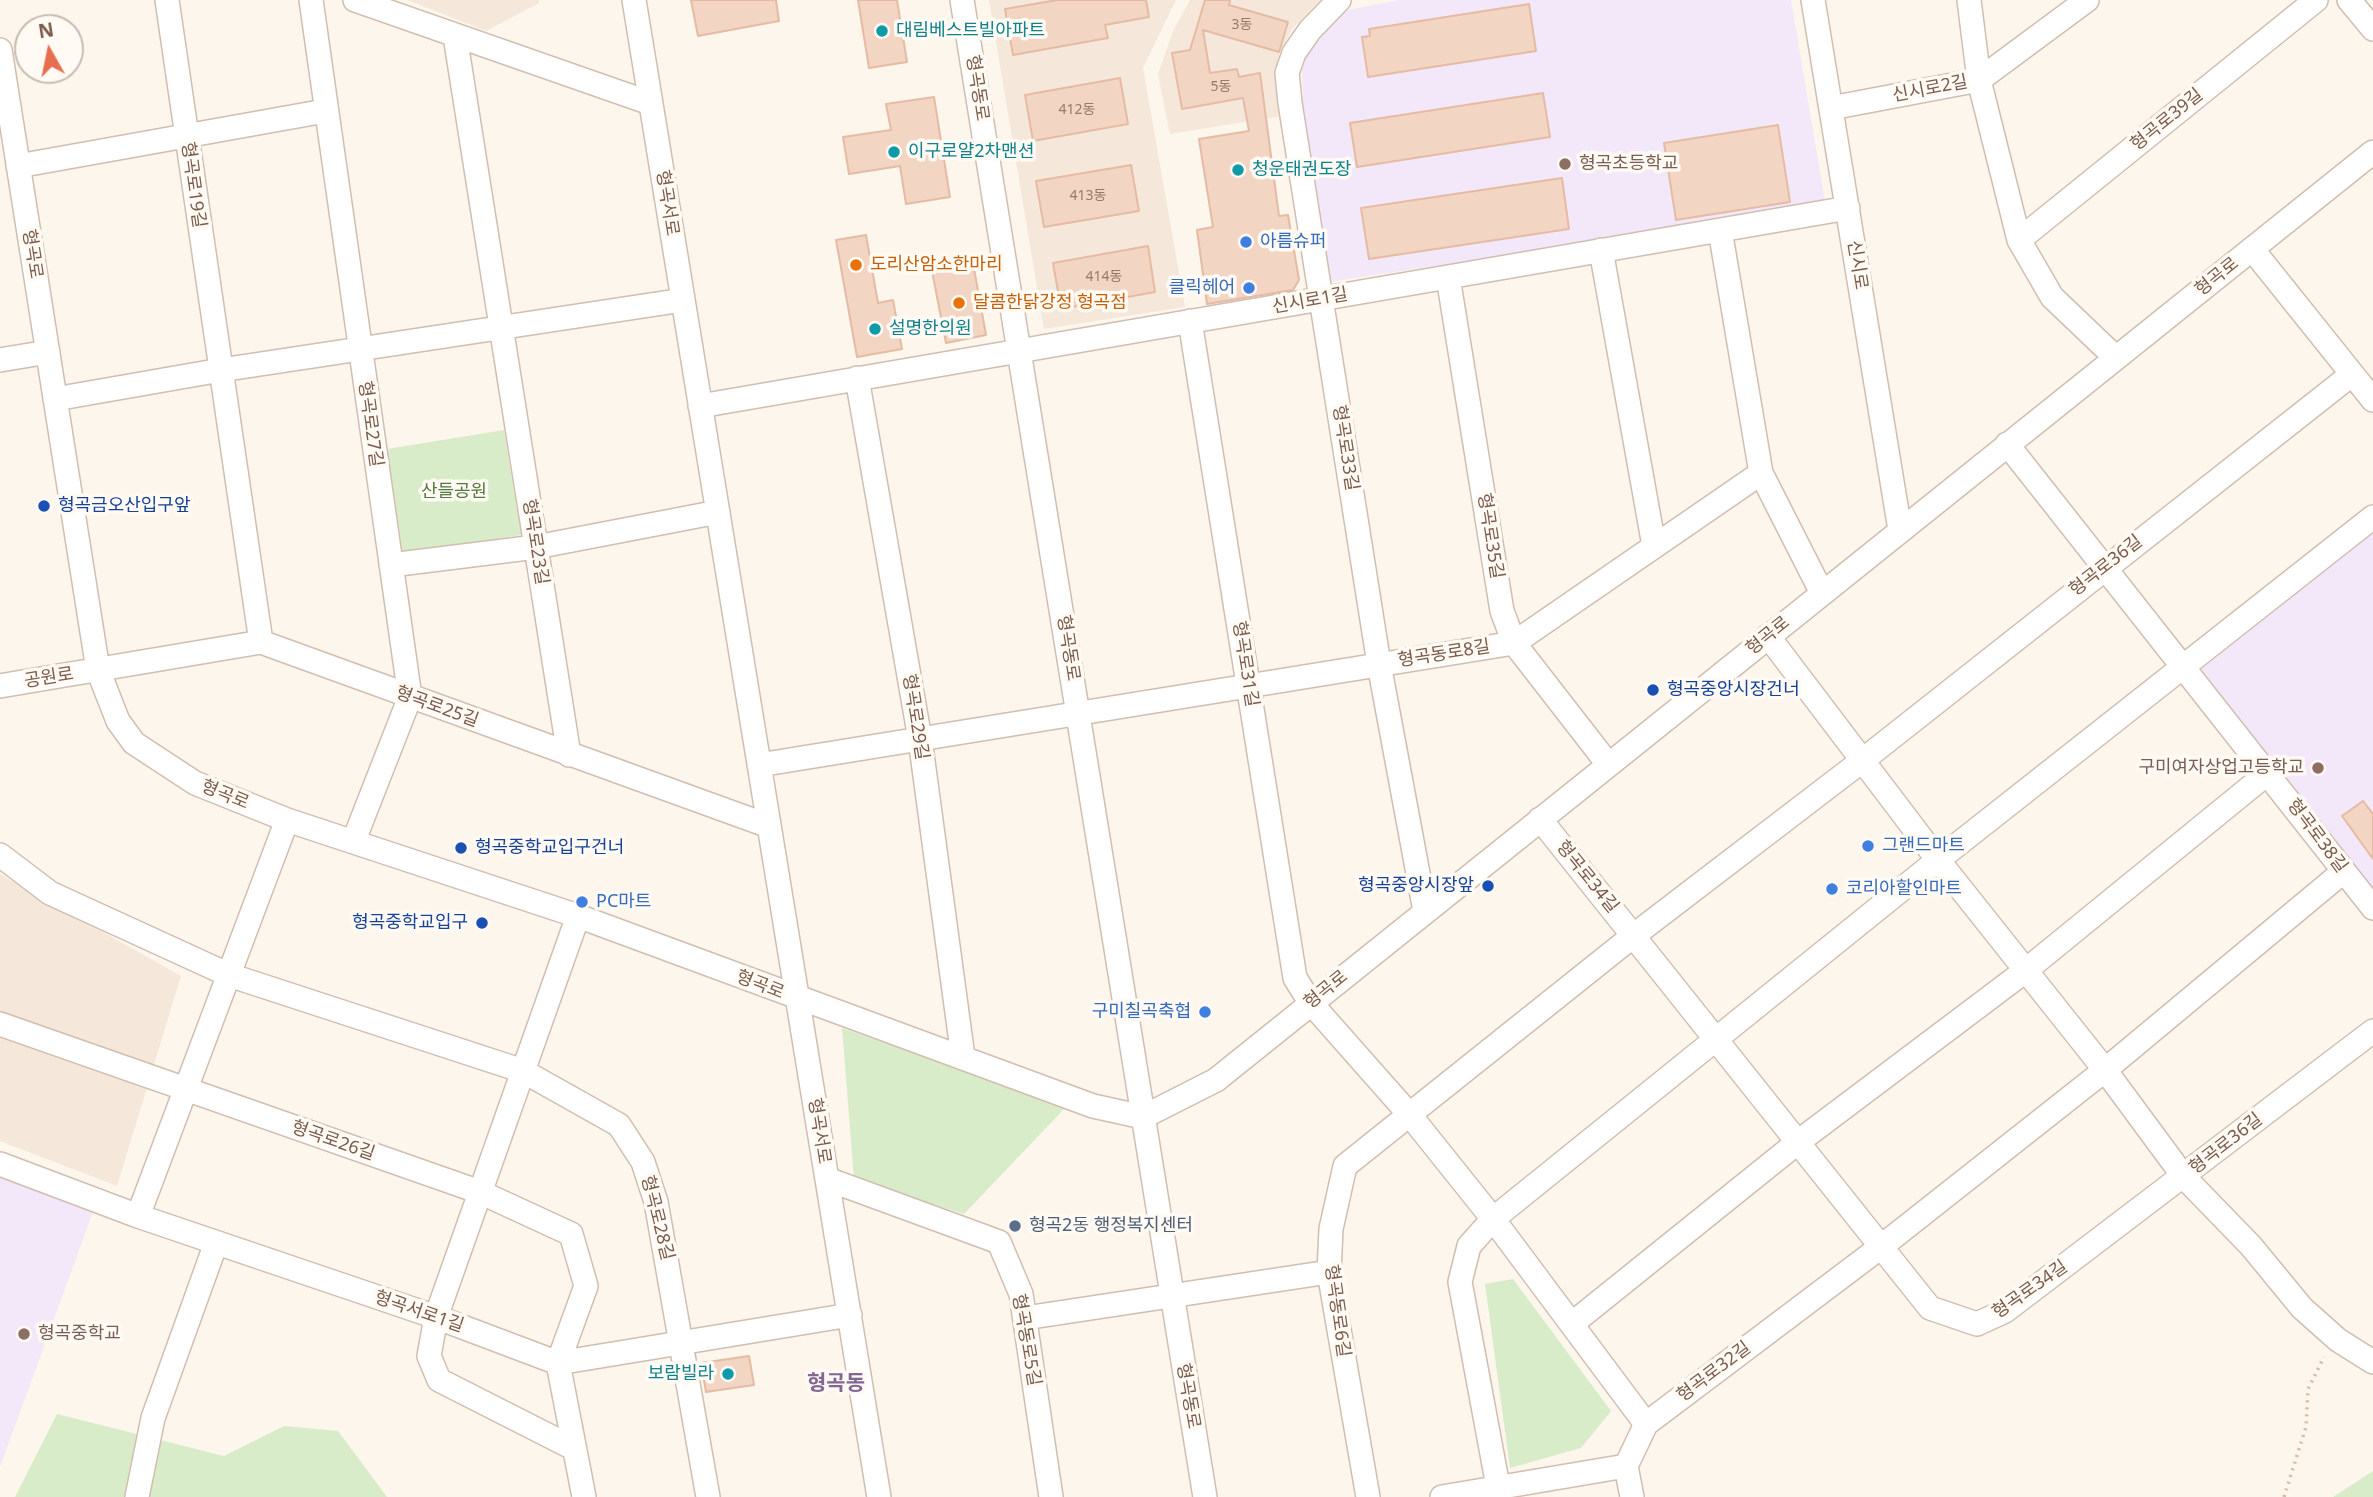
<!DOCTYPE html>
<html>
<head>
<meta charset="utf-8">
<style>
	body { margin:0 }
	#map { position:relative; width:2373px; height:1497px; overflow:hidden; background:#fdf6ec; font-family:"Noto Sans",sans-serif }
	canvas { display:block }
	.north { position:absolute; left:14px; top:14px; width:70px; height:70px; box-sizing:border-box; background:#fffaf3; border:2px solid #cabbb1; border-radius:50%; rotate:351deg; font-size:19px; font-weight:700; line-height:28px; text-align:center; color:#7a5c4d }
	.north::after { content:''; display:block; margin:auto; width:24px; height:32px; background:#e76f51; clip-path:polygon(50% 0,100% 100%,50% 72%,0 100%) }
</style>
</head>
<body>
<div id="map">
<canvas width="2373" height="1497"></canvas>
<div class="north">N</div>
</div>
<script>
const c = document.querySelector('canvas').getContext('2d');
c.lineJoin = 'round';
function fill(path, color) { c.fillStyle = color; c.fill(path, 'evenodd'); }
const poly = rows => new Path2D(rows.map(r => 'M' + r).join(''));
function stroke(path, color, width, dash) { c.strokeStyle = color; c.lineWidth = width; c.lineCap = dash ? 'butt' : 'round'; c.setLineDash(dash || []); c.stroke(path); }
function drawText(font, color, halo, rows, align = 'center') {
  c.font = font + ' "Noto Sans","Noto Sans KR",sans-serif'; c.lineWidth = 7; c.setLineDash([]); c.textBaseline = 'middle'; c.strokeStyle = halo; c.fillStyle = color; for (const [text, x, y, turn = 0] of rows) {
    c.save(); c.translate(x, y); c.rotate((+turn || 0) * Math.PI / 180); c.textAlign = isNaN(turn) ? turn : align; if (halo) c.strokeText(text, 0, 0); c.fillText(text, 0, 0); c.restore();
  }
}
const residential = poly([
	[407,0,539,0,539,3,486,31],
	[989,0,1176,0,1143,68,1185,307,1044,329],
	[1190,0,1320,0,1292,29,1280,52,1275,71,1282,116,1170,134,1158,74,1173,31],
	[0,874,181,976,117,1186,0,1141]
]);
const education = poly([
	[1399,0,1791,0,1826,207,1329,282,1303,106,1302,56,1337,12],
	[2373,517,2373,908,2182,666],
	[0,1165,97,1201,0,1467]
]);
const green = poly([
	[504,430,521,535,403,554,387,449],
	[842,1028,1066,1107,964,1214,854,1179],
	[1513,1279,1611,1411,1581,1448,1510,1468,1485,1284],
	[57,1414,224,1456,284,1426,338,1431,387,1497,15,1497],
	[2373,1471,2373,1497,2333,1497]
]);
const building = poly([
	[691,0,776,0,779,21,698,36,691,0],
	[858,0,897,0,907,62,869,68,858,0],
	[1057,0,1146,0,1149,17,1105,25,1108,38,1013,55,1005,9,1057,0],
	[1205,0,1230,0,1229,5,1288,22,1279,52,1203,30,1210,73,1237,69,1239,77,1260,73,1279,216,1288,215,1299,280,1293,290,1207,304,1197,230,1213,227,1199,139,1249,131,1243,98,1182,109,1172,53,1190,50,1205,0],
	[1529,4,1536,51,1368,77,1362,37,1370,36,1369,29,1529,4],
	[1120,78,1128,124,1033,141,1025,95,1120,78],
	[1543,93,1550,137,1357,167,1350,123,1543,93],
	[934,97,950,197,906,204,900,166,849,174,843,137,891,130,886,104,934,97],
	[1778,125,1790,202,1676,220,1664,143,1778,125],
	[1131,165,1139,211,1044,227,1036,181,1131,165],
	[1562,178,1569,229,1369,259,1361,208,1562,178],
	[866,235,878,303,893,300,902,349,857,357,836,240,866,235],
	[1148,246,1155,292,1061,309,1053,263,1148,246],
	[973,263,986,335,946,343,932,271,973,263],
	[2363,801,2373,814,2373,859,2342,816,2363,801],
	[749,1356,754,1385,706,1392,701,1363,749,1356]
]);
const path = poly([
	[2284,1497,2306,1427,2308,1389,2324,1357]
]);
const minor = poly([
	[167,0,261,642],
	[311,0,410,697,354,840],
	[355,0,650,103],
	[634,0,879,1497],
	[962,0,1205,1497],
	[1339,0,1310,30,1294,53,1287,73,1290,103,1379,664,1425,911],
	[1813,0,1900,530],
	[1969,0,1979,80,2019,240,2052,297,2116,358],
	[2349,0,2373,29],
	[455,36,569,755],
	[0,50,98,670,118,721,134,743,195,783,287,820,578,916,1093,1106,1143,1117,1216,1080,2373,152],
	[1831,108,1979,80,2087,0],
	[18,166,325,111],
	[1720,230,1761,473,1822,593],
	[2019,240,2316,0],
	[2252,249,2373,400],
	[1601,250,1654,546],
	[1448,277,1502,611,1514,643,1608,764],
	[1190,321,1295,978,1310,1002,1409,1114,1493,1219,1646,1424],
	[0,360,48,352],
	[857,378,920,739,963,1057],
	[55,399,221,370,683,300],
	[700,406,1848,208],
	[2007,444,2373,908],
	[391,565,536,547,718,512],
	[1768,636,1938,860,2105,1070,2184,1177,2251,1246,2302,1308,2338,1340,2373,1362],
	[0,686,261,642,769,826],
	[759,765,1514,643,1761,473],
	[1540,819,1930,1308,1977,1324,2005,1311,2373,1031],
	[0,855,50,893,229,975,523,1071,619,1125,643,1162,656,1202,708,1497],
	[0,1024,480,1192,571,1234,586,1286,558,1363,584,1497],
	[0,1164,138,1216,436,1317,558,1363,850,1315],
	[827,1179,999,1242,1021,1294,1051,1497],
	[138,1216,287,820],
	[1025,1318,1329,1272],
	[1573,1323,1798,1142,2025,971,2269,772],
	[573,1448,439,1380,429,1356,436,1317,578,916],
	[137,1497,153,1418,216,1243],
	[1368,1497,1329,1272,1331,1229,1345,1166,1633,936,1863,760,2351,375],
	[1442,1497,1626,1466],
	[1500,1497,1460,1282,1469,1246,1493,1219,1938,860,2373,517],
	[1632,1497,1626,1466,1646,1424,1882,1246,2105,1070,2344,871]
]);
const markers = [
	[882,31,7,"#0f9aa8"],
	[894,152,7,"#0f9aa8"],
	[1565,164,7,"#8d6e63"],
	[1238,170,7,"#0f9aa8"],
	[1246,242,7,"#3f7fe0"],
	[856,265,7,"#e8710a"],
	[1249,288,7,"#3f7fe0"],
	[959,303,7,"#e8710a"],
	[875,329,7,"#0f9aa8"],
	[44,506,7,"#1a4fb4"],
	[1653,690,7,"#1a4fb4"],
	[2318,768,7,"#8d6e63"],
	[1868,846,7,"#3f7fe0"],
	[461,848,7,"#1a4fb4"],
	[1488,886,7,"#1a4fb4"],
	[1832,889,7,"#3f7fe0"],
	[582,902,7,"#3f7fe0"],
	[482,923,7,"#1a4fb4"],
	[1205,1012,7,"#3f7fe0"],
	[1015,1226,7,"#5c6f8a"],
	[24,1334,7,"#8d6e63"],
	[728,1374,7,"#0f9aa8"]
];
const numberNames = [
	["3동",1242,25],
	["5동",1221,87],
	["412동",1077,110],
	["413동",1088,196],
	["414동",1104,277]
];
const cultureNames = [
	["대림베스트빌아파트",896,31],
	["이구로얄2차맨션",908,152],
	["청운태권도장",1252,170],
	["설명한의원",889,329],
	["보람빌라",714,1374,"right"]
];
const streetNames = [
	["형곡동로",977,88,81],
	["신시로2길",1930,89,-11],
	["형곡로39길",2167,120,-39],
	["형곡로19길",193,185,82],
	["형곡서로",667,203,81],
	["형곡로",32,254,81],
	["신시로",1857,265,81],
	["형곡로",2217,277,-39],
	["신시로1길",1310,301,-10],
	["형곡로27길",370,424,82],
	["형곡로33길",1345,448,81],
	["형곡로35길",1490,536,81],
	["형곡로23길",535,542,81],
	["형곡로36길",2106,566,-38],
	["형곡로",1768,636,-39],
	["형곡동로",1068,648,81],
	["형곡동로8길",1444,654,-9],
	["형곡로31길",1245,664,81],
	["공원로",49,678,-9],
	["형곡로25길",437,707,20],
	["형곡로29길",915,717,81],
	["형곡로",225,795,22],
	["형곡로38길",2317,836,53],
	["형곡로34길",1587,877,51],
	["형곡로",760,985,21],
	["형곡로",1326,990,-39],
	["형곡서로",819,1131,81],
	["형곡로26길",333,1141,19],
	["형곡로36길",2226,1144,-38],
	["형곡로28길",657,1218,76],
	["형곡로34길",2030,1290,-35],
	["형곡동로6길",1337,1311,82],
	["형곡서로1길",419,1312,19],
	["형곡동로5길",1026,1340,80],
	["형곡로32길",1714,1372,-37],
	["형곡동로",1188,1396,80]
];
const educationNames = [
	["형곡초등학교",1579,164],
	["구미여자상업고등학교",2304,768,"right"],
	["형곡중학교",38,1334]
];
const shopNames = [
	["아름슈퍼",1260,242],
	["클릭헤어",1235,288,"right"],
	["그랜드마트",1882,846],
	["코리아할인마트",1846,889],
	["PC마트",596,902],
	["구미칠곡축협",1191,1012,"right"]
];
const foodNames = [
	["도리산암소한마리",870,265],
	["달콤한닭강정 형곡점",973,303]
];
const parkNames = [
	["산들공원",454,492]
];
const transitNames = [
	["형곡금오산입구앞",58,506],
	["형곡중앙시장건너",1667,690],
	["형곡중학교입구건너",475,848],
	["형곡중앙시장앞",1474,886,"right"],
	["형곡중학교입구",468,923,"right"]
];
const serviceNames = [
	["형곡2동 행정복지센터",1029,1226]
];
const quarterNames = [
	["형곡동",836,1384]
];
fill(residential, '#f5e8da');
fill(education, '#f3e8fa');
fill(green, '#d8ecc9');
fill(building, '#f3d5c3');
stroke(building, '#e6bba3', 2);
stroke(minor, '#d1beb0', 26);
stroke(path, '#d9b8a5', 3.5, [2, 5]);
stroke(minor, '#fff', 23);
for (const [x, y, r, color] of markers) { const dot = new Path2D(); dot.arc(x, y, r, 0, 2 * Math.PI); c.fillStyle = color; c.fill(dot); stroke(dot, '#fffaf3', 2.5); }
drawText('14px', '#987a6a', null, numberNames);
drawText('18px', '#0d838f', '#fffaf3', cultureNames, 'left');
drawText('18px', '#7a5c4d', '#fffaf3', streetNames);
drawText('18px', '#785e54', '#fffaf3', educationNames, 'left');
drawText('18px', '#366cbe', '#fffaf3', shopNames, 'left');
drawText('18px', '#c56008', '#fffaf3', foodNames, 'left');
drawText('18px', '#537a41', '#fffaf3', parkNames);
drawText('18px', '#164399', '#fffaf3', transitNames, 'left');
drawText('18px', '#4e5e75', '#fffaf3', serviceNames, 'left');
drawText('bold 21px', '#846695', '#fffaf3', quarterNames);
</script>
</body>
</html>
